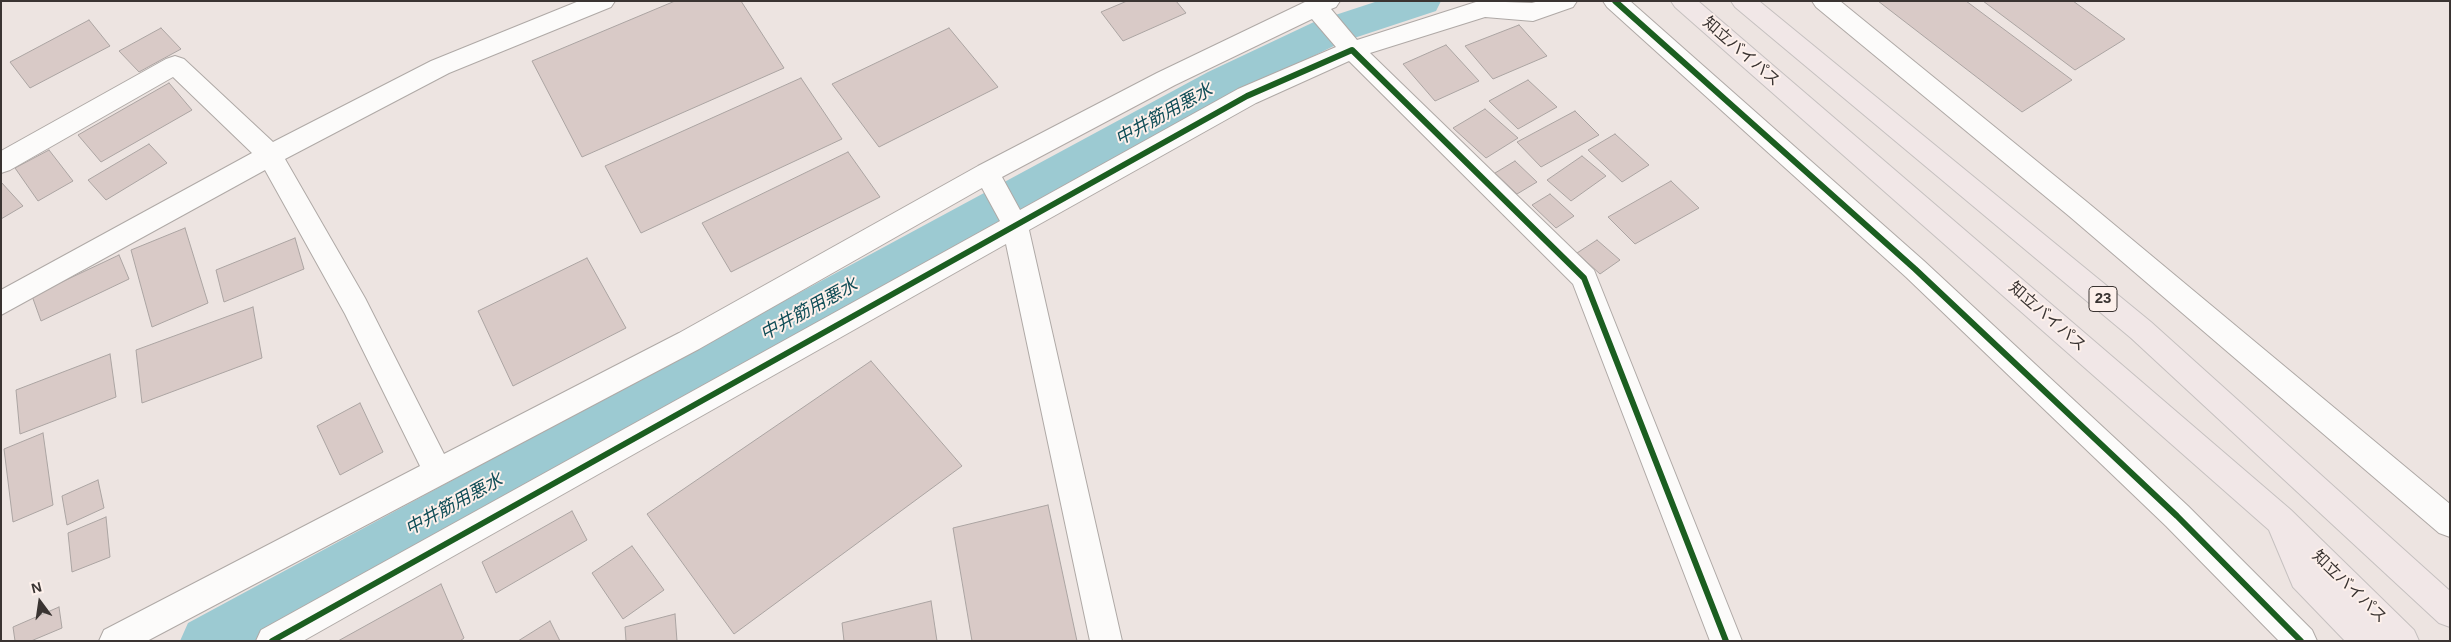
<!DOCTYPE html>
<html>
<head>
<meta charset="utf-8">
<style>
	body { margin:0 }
	#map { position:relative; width:2451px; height:642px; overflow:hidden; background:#ede4e1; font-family:Helvetica,sans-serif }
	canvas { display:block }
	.frame { position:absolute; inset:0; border:2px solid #3a3432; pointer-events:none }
	.north { position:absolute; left:15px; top:577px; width:50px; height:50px; -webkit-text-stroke:4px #fdf0eb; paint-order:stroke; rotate:346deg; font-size:14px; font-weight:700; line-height:20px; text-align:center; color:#3a3432 }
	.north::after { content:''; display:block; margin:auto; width:18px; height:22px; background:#3a3432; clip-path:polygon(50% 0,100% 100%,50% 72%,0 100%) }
</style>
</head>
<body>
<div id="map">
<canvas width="2451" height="642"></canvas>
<div class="frame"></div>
<div class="north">N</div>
</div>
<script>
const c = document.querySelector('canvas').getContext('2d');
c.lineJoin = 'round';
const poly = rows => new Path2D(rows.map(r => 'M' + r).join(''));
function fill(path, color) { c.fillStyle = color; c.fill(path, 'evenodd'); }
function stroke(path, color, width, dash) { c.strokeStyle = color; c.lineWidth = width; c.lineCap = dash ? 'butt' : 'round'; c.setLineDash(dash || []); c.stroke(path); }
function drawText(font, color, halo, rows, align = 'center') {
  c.font = font + ' Helvetica,"Noto Sans JP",sans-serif'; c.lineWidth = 4; c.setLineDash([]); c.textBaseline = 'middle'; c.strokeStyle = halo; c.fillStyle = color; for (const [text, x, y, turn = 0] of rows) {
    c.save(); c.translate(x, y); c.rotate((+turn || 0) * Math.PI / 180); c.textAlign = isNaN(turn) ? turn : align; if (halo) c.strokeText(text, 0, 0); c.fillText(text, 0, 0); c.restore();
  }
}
const canal = poly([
	[1378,1,1441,1,1436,11,1342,42,1236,94,257,641,180,641,188,623,1208,72,1314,22,1378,1]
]);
const building = poly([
	[675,1,741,1,784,68,582,157,532,61,675,1],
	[1127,1,1176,1,1186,13,1123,41,1101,12,1127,1],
	[1878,1,1966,1,2072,80,2022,112,1878,1],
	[1983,1,2073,1,2125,39,2075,70,1983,1],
	[89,20,110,46,30,88,10,62,89,20],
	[1519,25,1547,56,1493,79,1465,46,1519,25],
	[161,28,181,49,139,72,119,51,161,28],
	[949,28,998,87,879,147,832,84,949,28],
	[1446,45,1479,81,1435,101,1403,64,1446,45],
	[801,78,842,139,641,233,605,166,801,78],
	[1528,80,1557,107,1518,129,1489,101,1528,80],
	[169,83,192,110,101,162,78,135,169,83],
	[1485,109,1518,138,1486,158,1453,128,1485,109],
	[1575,111,1599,135,1541,167,1517,142,1575,111],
	[1615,134,1649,165,1622,182,1588,150,1615,134],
	[149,144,167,163,106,200,88,180,149,144],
	[49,150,73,181,38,201,15,168,49,150],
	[848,152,880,197,731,272,702,223,848,152],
	[1582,156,1606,176,1571,201,1547,180,1582,156],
	[1515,161,1537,182,1517,194,1495,173,1515,161],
	[1671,181,1699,208,1635,244,1608,217,1671,181],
	[1,182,23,206,1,219,1,182],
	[1550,194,1574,216,1556,228,1532,205,1550,194],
	[185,228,208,303,152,327,131,250,185,228],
	[295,238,304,269,224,302,216,270,295,238],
	[1597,240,1620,260,1600,274,1577,253,1597,240],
	[119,255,129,279,41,321,32,296,119,255],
	[587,258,626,328,513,386,478,311,587,258],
	[253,307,262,358,142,403,136,350,253,307],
	[110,354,116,397,20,434,16,390,110,354],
	[871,361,962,466,734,634,647,514,871,361],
	[360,403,383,452,340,475,317,426,360,403],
	[43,433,53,505,13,522,4,449,43,433],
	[98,480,104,508,67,525,62,496,98,480],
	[1048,505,1077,641,972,641,953,528,1048,505],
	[572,511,587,540,496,593,482,562,572,511],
	[106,517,110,557,72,572,68,533,106,517],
	[632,546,664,590,623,619,592,573,632,546],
	[441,584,464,638,460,641,338,641,441,584],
	[931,601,937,641,844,641,842,623,931,601],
	[59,607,62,628,31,641,15,641,13,627,59,607],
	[675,614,677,641,626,641,625,627,675,614],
	[550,621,560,641,518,641,550,621]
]);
const minor = poly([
	[579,1,615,1,611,7,449,73,285,159,365,298,444,454,679,333,978,166,1157,73,1307,1,1340,1,1336,7,1331,9,1357,40,1479,1,1532,3,1539,1,1577,1,1573,7,1533,21,1485,17,1370,53,1594,270,1742,641,1710,641,1573,284,1349,61,1256,103,1029,230,1122,641,1090,641,1006,244,303,641,256,641,261,630,1000,221,982,188,699,349,147,641,99,641,104,630,420,466,345,314,265,170,1,315,1,290,252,153,173,77,10,170,1,173,1,151,166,59,175,56,184,59,273,142,431,61,579,1],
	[1312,19,1336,47,1238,89,1020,210,1002,177,1175,85,1312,19],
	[1603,1,1630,1,1924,261,2188,506,2312,630,2317,641,2279,641,2166,526,1906,277,1607,7,1603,1],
	[1812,1,1840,1,2087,202,2450,504,2450,537,2439,533,2069,216,1816,7,1812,1]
]);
const highway = poly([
	[1671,1,1698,1,2291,510,2414,630,2419,641,2345,641,2293,587,2269,530,1675,7,1671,1],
	[1731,1,1759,1,2151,322,2450,591,2450,627,2439,623,2131,338,1735,7,1731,1]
]);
const cycleway = poly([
	[1615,1,1915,269,2177,516,2301,641],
	[272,641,1247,96,1352,50,1584,278,1726,641]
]);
const shields = [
	[2103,299,28]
];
const shieldNames = [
	["23",2103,299]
];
const streetNames = [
	["知立バイパス",1741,52,41],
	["知立バイパス",2047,317,41],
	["知立バイパス",2349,587,44]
];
const waterNames = [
	["中井筋用悪水",1164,115,-29],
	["中井筋用悪水",809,310,-29],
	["中井筋用悪水",454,505,-29]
];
fill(canal, '#9ccad2');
fill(building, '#d9cac7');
stroke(building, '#aba4a2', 1);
stroke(minor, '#afa9a6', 2);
stroke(highway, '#c6c1c0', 2);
fill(minor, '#fcfbfa');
fill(highway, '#f1e7e7');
stroke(cycleway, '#1b5e20', 6);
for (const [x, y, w] of shields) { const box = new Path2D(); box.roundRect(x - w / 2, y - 12.5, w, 25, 4); c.fillStyle = '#fdf0eb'; c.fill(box); stroke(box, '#3a3432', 1); }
drawText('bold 15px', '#3a3432', null, shieldNames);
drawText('16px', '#3a3432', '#fdf0eb', streetNames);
drawText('italic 18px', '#104d57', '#fdf0eb', waterNames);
</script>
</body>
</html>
